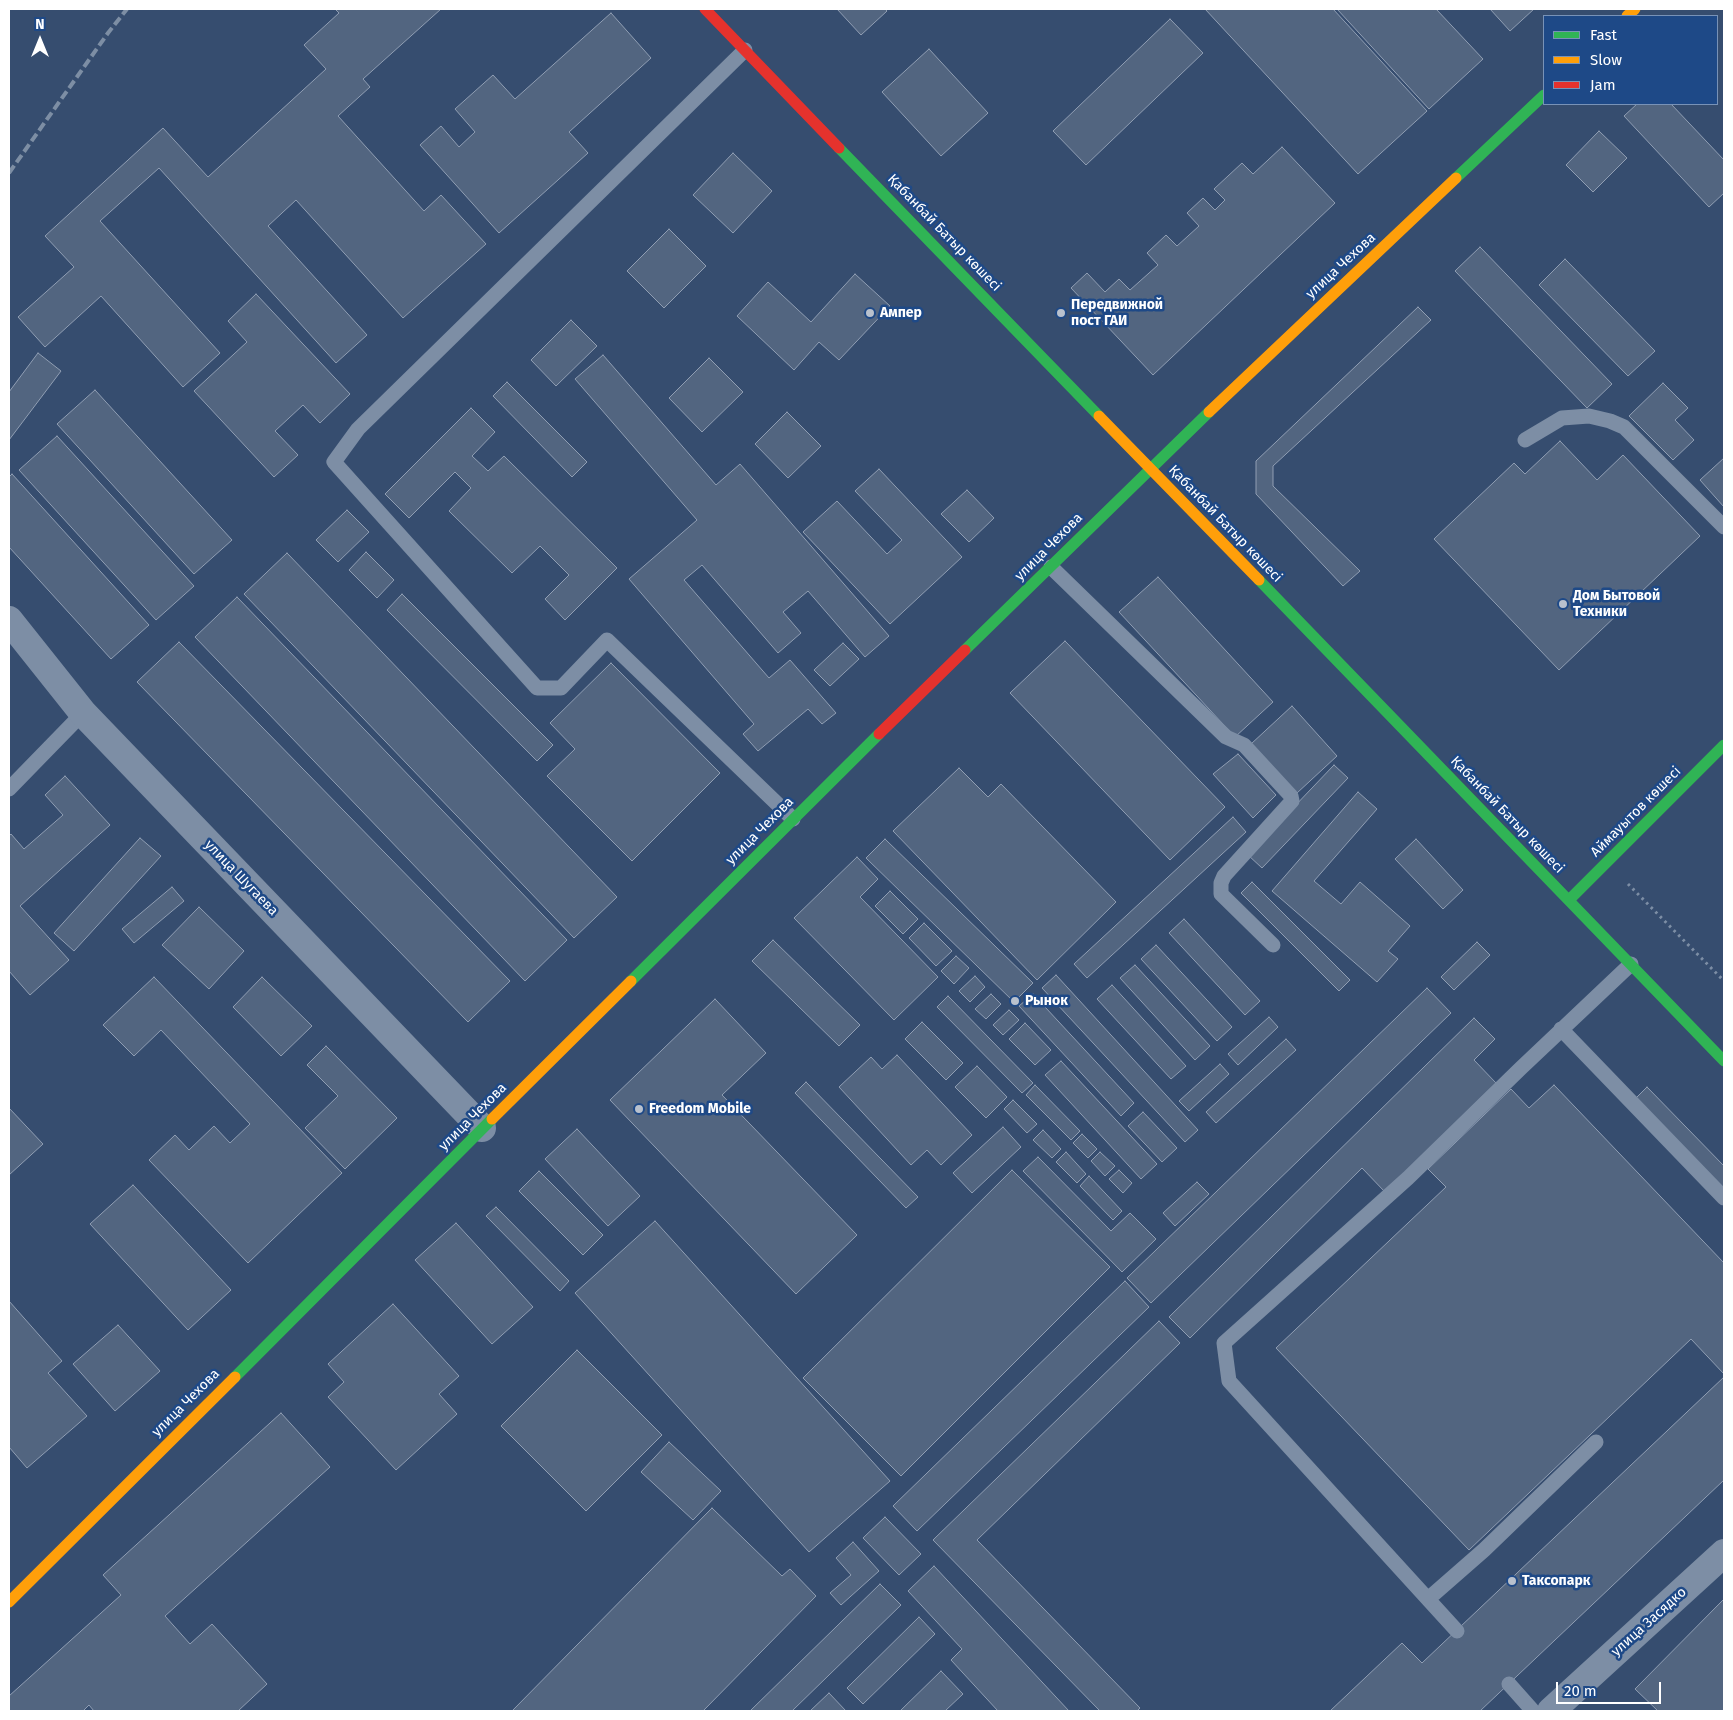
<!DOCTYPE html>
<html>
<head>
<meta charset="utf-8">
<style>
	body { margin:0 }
	#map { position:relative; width:1733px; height:1720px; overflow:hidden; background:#364d6f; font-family:"Fira Sans",sans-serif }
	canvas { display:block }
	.frame { position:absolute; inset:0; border:10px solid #fff; pointer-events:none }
	.legend { position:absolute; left:1543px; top:15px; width:175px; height:90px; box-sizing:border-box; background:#1e4987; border:1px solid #7892b7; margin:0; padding:6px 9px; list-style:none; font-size:15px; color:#fff }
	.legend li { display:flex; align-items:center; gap:10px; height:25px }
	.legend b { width:25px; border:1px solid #7892b7 }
	.north { position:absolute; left:15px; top:15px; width:50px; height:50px; -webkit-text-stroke:4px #1e4987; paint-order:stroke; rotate:0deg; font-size:14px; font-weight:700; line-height:20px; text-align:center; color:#fff }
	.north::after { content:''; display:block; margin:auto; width:18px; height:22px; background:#fff; clip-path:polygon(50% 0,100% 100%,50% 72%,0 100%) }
	.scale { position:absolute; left:1556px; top:1682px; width:105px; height:22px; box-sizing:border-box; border:2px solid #fff; border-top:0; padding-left:6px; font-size:15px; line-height:18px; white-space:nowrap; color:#fff; -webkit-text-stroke:4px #1e4987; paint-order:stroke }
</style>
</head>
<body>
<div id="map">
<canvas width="1733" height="1720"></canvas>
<div class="frame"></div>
<ul class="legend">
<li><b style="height:6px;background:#30b455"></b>Fast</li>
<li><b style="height:6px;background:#ff9f0a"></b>Slow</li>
<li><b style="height:6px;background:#e5322d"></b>Jam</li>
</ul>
<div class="north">N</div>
<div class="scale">20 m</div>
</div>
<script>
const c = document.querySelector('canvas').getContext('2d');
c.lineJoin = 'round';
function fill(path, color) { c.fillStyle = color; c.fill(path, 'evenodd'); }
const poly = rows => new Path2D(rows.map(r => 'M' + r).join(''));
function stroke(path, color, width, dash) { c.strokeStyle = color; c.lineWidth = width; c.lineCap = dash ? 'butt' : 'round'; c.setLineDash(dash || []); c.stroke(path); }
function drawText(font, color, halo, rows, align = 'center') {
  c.font = font + ' "Fira Sans",sans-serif'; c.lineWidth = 5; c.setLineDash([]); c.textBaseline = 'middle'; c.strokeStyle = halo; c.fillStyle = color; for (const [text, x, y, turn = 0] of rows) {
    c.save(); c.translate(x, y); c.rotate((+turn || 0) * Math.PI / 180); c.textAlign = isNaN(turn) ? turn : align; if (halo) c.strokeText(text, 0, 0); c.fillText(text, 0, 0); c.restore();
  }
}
const building = poly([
	[335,9,441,9,363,79,370,87,338,116,424,211,441,195,486,244,403,318,296,200,268,226,367,335,336,363,159,168,100,221,220,353,183,387,101,296,45,347,18,317,74,267,45,236,163,128,208,177,326,69,304,45,339,13,335,9],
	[837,9,885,9,887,11,861,35,837,9],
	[1205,9,1333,9,1427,111,1358,174,1205,9],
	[1337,9,1436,9,1483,59,1429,109,1337,9],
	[1490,9,1534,9,1510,31,1490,9],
	[611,13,651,58,569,132,588,153,499,233,420,145,441,126,459,147,475,132,455,109,493,75,515,99,611,13],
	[1170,19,1203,53,1086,165,1053,131,1170,19],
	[929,49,988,113,941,156,882,92,929,49],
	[1637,104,1671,104,1724,160,1724,193,1709,207,1624,116,1637,104],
	[1599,131,1627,158,1593,192,1566,165,1599,131],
	[1282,147,1335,203,1153,375,1071,288,1087,273,1105,292,1119,279,1130,290,1158,265,1147,253,1166,235,1177,246,1199,226,1187,213,1203,198,1215,210,1225,200,1214,189,1242,163,1253,174,1282,147],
	[733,153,772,191,733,233,693,195,733,153],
	[669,229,706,266,664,308,627,271,669,229],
	[1480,247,1612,384,1587,408,1455,271,1480,247],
	[1565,259,1655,351,1628,376,1539,285,1565,259],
	[855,274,890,306,839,360,819,342,794,370,737,316,768,282,811,322,855,274],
	[256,294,350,394,320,423,303,405,275,431,298,455,274,477,194,391,247,342,228,321,256,294],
	[1418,307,1431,320,1273,466,1273,486,1360,571,1343,586,1256,494,1256,461,1418,307],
	[571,320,597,346,556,386,531,360,571,320],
	[38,353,61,371,9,440,9,392,38,353],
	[603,355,716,485,740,464,889,636,865,657,808,591,783,612,801,633,778,653,702,565,684,580,769,678,790,660,836,713,822,724,808,709,758,751,743,734,754,724,629,579,697,520,575,379,603,355],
	[709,358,743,392,702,432,669,398,709,358],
	[507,382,587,462,572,477,493,396,507,382],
	[1663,383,1688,408,1675,420,1694,440,1673,460,1629,416,1663,383],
	[95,390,232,540,194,574,57,424,95,390],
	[471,408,495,432,472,456,488,471,504,456,617,568,565,620,545,599,569,575,540,546,512,573,449,511,471,488,455,472,409,518,385,494,471,408],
	[787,412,821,446,788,478,755,444,787,412],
	[57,436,194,586,156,620,19,470,57,436],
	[1560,441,1597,480,1623,455,1700,536,1559,670,1434,539,1514,463,1525,474,1560,441],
	[1724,458,1724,507,1700,480,1724,458],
	[879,469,962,557,890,624,803,532,837,501,887,554,902,540,855,491,879,469],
	[12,474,149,625,111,659,9,547,9,477,12,474],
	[967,490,994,518,969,542,941,514,967,490],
	[347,510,369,532,338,562,316,540,347,510],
	[366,552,394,580,377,598,349,570,366,552],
	[287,553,617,897,574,938,244,594,287,553],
	[1158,577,1273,702,1235,737,1119,612,1158,577],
	[402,594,553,745,537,761,387,610,402,594],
	[237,597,567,940,525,981,195,637,237,597],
	[1065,641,1225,807,1170,860,1010,693,1065,641],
	[179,642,510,981,468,1022,137,682,179,642],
	[843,643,859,659,830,686,814,670,843,643],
	[611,663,720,773,632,861,547,776,575,749,550,723,611,663],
	[1292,706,1337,756,1297,793,1251,744,1292,706],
	[1238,754,1276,795,1253,818,1213,774,1238,754],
	[1334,765,1348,778,1262,868,1248,855,1334,765],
	[959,768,988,797,1001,784,1116,902,1037,980,893,831,959,768],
	[65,776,110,825,20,906,69,960,30,995,9,971,9,836,11,834,24,849,63,815,45,795,65,776],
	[1358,792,1377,809,1314,881,1341,904,1360,882,1410,926,1388,951,1398,959,1377,982,1272,891,1358,792],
	[1233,817,1246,832,1087,978,1074,964,1233,817],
	[140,838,161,856,74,951,54,933,140,838],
	[885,839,1033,983,1014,1002,866,858,885,839],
	[1416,839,1463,890,1443,909,1395,859,1416,839],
	[857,857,878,879,860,897,938,977,894,1020,794,918,857,857],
	[1252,882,1350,980,1339,991,1241,893,1252,882],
	[172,887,184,901,134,943,122,929,172,887],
	[890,891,918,919,903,934,875,906,890,891],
	[199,907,244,951,209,989,162,945,199,907],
	[1184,919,1260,1001,1245,1015,1169,933,1184,919],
	[924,923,952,951,936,966,909,938,924,923],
	[773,940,860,1025,839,1046,752,961,773,940],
	[1477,942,1490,955,1454,990,1441,977,1477,942],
	[1156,945,1232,1027,1217,1041,1141,959,1156,945],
	[956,956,969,968,954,984,941,971,956,956],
	[1135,965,1210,1046,1195,1060,1120,978,1135,965],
	[1056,975,1198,1130,1185,1142,1042,988,1056,975],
	[975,976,985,987,970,1002,959,991,975,976],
	[154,977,342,1173,248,1263,149,1160,175,1135,189,1150,214,1126,230,1143,250,1124,161,1030,134,1056,103,1025,154,977],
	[262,977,312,1026,281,1056,233,1007,262,977],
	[1112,985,1186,1066,1171,1079,1097,999,1112,985],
	[1427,988,1451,1013,1151,1303,1127,1278,1427,988],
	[991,994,1001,1004,986,1019,975,1009,991,994],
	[1033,994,1134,1103,1121,1116,1019,1006,1033,994],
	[948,996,1033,1083,1022,1093,937,1007,948,996],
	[715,999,766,1053,722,1095,857,1235,796,1294,610,1100,715,999],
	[1009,1010,1019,1020,1003,1035,993,1025,1009,1010],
	[1269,1017,1278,1027,1238,1065,1228,1054,1269,1017],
	[1474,1018,1495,1039,1474,1060,1496,1083,1385,1192,1362,1168,1190,1338,1169,1317,1474,1018],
	[922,1022,963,1063,946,1080,905,1039,922,1022],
	[1025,1023,1051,1050,1035,1065,1009,1039,1025,1023],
	[1286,1039,1296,1050,1216,1123,1206,1112,1286,1039],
	[326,1046,397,1118,345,1169,305,1128,338,1096,307,1065,326,1046],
	[897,1055,972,1135,941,1165,927,1150,911,1165,839,1087,871,1057,882,1069,897,1055],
	[1061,1061,1157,1164,1141,1179,1045,1075,1061,1061],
	[1220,1064,1229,1074,1189,1111,1179,1101,1220,1064],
	[977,1066,1007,1097,986,1118,955,1087,977,1066],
	[806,1082,918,1197,906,1208,795,1093,806,1082],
	[1035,1085,1080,1131,1071,1140,1026,1095,1035,1085],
	[1554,1085,1724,1263,1724,1374,1691,1339,1469,1550,1276,1348,1446,1187,1428,1169,1511,1089,1529,1108,1554,1085],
	[1647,1087,1724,1166,1724,1188,1635,1099,1647,1087],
	[1013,1100,1037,1124,1027,1133,1004,1109,1013,1100],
	[9,1108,43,1144,9,1175,9,1108],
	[1143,1112,1177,1148,1162,1162,1128,1126,1143,1112],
	[1003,1127,1021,1147,972,1193,953,1173,1003,1127],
	[577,1129,640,1196,608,1226,545,1159,577,1129],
	[1043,1130,1061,1149,1052,1158,1033,1140,1043,1130],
	[1082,1134,1097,1149,1088,1158,1073,1143,1082,1134],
	[1066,1152,1086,1174,1077,1183,1056,1162,1066,1152],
	[1100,1152,1115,1166,1105,1176,1091,1161,1100,1152],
	[1038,1157,1111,1231,1130,1213,1156,1239,1122,1272,1023,1171,1038,1157],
	[1012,1170,1110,1267,901,1476,803,1378,1012,1170],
	[1119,1170,1132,1183,1123,1193,1109,1179,1119,1170],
	[539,1171,603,1235,583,1255,519,1191,539,1171],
	[1089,1176,1122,1211,1113,1220,1080,1186,1089,1176],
	[1197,1182,1209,1194,1175,1226,1163,1213,1197,1182],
	[133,1185,231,1290,188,1330,90,1224,133,1185],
	[496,1207,569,1281,560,1291,486,1216,496,1207],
	[655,1221,890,1481,809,1552,575,1293,655,1221],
	[456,1223,533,1307,492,1344,415,1260,456,1223],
	[1125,1281,1149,1307,917,1531,893,1506,1125,1281],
	[9,1301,62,1361,48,1373,87,1416,27,1468,9,1447,9,1301],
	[393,1304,459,1376,439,1394,457,1414,396,1470,328,1397,344,1382,328,1364,393,1304],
	[1159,1321,1180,1343,977,1540,1140,1708,1137,1711,1100,1711,933,1540,1159,1321],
	[118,1325,160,1371,115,1411,73,1364,118,1325],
	[577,1350,662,1435,586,1511,501,1426,577,1350],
	[1724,1377,1724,1480,1480,1711,1330,1711,1402,1643,1422,1663,1724,1377],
	[281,1413,330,1467,165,1616,190,1644,212,1624,267,1684,238,1711,94,1711,89,1705,83,1711,9,1711,9,1696,121,1595,103,1575,281,1413],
	[669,1442,721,1491,693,1520,641,1472,669,1442],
	[712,1508,782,1576,790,1569,816,1596,703,1711,512,1711,712,1508],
	[885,1517,921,1554,899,1575,863,1538,885,1517],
	[853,1542,879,1571,841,1605,830,1593,851,1575,836,1558,853,1542],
	[934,1566,1069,1711,998,1711,951,1660,962,1649,908,1591,934,1566],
	[880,1584,901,1605,792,1711,750,1711,880,1584],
	[1724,1599,1724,1711,1658,1711,1635,1689,1724,1599],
	[919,1617,935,1634,863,1704,847,1688,919,1617],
	[941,1671,963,1694,945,1711,900,1711,941,1671],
	[829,1693,846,1711,810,1711,829,1693]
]);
const path = poly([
	[1628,884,1724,981]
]);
const lane = poly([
	[745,50,358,429,334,462,537,688,561,688,607,640,793,819],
	[1525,440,1562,418,1589,416,1610,421,1624,427,1724,527],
	[1051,567,1226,737,1244,745,1291,796,1292,801,1224,876,1221,883,1221,894,1273,945],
	[9,789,83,713],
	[1561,1029,1724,1198],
	[1428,1599,1484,1550,1596,1442],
	[1457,1631,1229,1381,1224,1343,1408,1178,1521,1068,1631,964],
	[1509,1684,1533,1711]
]);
const street = poly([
	[9,620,83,713,482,1128],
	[1551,1711,1724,1553]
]);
const fast = poly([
	[839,148,1099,416],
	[1456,178,1544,95],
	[1259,580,1724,1061],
	[965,650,1209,412],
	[1569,900,1724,745],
	[631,981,879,734],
	[235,1377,492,1119]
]);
const slow = poly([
	[1627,16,1635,9],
	[1209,412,1456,178],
	[1099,416,1259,580],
	[492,1119,631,981],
	[9,1602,235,1377]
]);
const jam = poly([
	[705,9,839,148],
	[879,734,965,650]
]);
const rail = poly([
	[9,173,108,33,127,9]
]);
const markers = [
	[870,313,5,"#b9c1cd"],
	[1061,313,5,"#b9c1cd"],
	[1563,604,5,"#b9c1cd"],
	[1015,1001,5,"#b9c1cd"],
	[639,1109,5,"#b9c1cd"],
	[1512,1581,5,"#b9c1cd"]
];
const streetNames = [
	["Қабанбай Батыр көшесі",944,233,46],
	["улица Чехова",1341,266,-43],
	["Қабанбай Батыр көшесі",1225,524,46],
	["улица Чехова",1049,547,-45],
	["Аймауытов көшесі",1636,812,-45],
	["Қабанбай Батыр көшесі",1507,815,46],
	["улица Чехова",760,831,-45],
	["улица Шугаева",241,878,46],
	["улица Чехова",473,1117,-45],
	["улица Чехова",186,1403,-45],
	["улица Засядко",1649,1622,-42]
];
const poiNames = [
	["Передвижной",1071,305],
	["пост ГАИ",1071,321],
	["Ампер",880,313],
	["Дом Бытовой",1573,596],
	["Техники",1573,612],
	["Рынок",1025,1001],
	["Freedom Mobile",649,1109],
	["Таксопарк",1522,1581]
];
fill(building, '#526580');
stroke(building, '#909eb3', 1);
stroke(path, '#7d8ea5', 3, [2.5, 4]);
stroke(lane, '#7d8ea5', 15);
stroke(street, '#7d8ea5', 28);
stroke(fast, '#30b455', 11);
stroke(slow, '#ff9f0a', 11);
stroke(jam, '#e5322d', 11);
stroke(rail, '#7d8ea4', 4, [9, 4]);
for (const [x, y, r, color] of markers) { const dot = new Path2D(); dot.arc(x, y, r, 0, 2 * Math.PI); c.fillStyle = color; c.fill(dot); stroke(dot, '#1e4987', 2); }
drawText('14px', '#fff', '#1e4987', streetNames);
drawText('bold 14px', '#fff', '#1e4987', poiNames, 'left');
</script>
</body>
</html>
